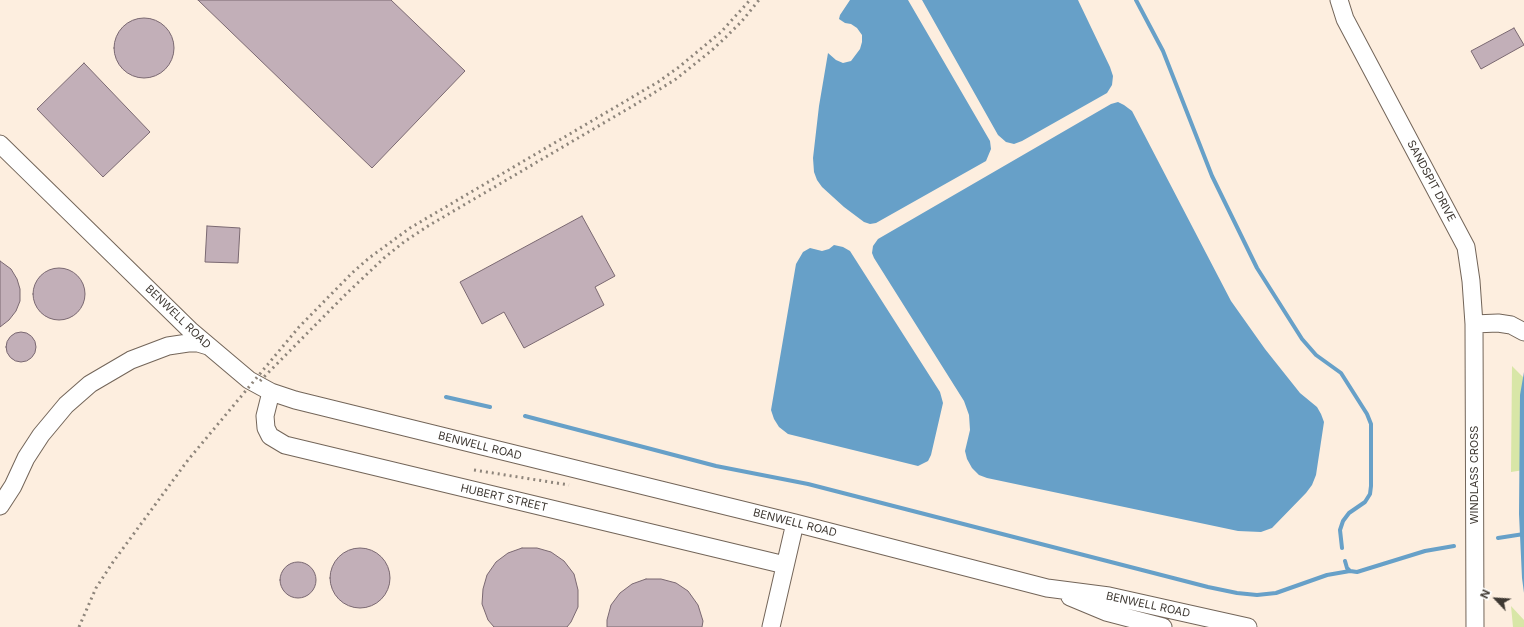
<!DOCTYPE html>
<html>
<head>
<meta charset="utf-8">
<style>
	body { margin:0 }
	#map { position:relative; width:1524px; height:627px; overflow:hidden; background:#fdeedf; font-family:Inter,sans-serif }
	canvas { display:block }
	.north { position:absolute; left:1476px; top:579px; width:40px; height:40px; -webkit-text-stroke:3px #fff; paint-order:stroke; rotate:295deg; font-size:11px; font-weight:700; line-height:16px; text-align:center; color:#3e3832 }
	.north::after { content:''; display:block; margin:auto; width:14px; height:18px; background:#3e3832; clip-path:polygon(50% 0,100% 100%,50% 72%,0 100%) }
</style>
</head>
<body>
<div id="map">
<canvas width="1524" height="627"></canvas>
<div class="north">N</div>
</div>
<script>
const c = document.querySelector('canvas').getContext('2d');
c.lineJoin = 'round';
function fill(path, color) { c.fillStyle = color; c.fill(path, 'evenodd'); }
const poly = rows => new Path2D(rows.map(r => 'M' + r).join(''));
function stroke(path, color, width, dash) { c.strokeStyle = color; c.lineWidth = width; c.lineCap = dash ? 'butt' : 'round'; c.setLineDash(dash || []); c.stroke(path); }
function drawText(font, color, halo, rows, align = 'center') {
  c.font = font + ' Inter,sans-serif'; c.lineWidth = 3.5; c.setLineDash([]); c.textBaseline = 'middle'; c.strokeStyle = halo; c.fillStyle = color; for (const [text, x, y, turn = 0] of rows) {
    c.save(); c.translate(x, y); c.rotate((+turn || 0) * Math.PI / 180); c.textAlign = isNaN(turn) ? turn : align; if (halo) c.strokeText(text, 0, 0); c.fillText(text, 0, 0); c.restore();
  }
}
const green = poly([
	[1512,366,1524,378,1524,470,1511,472],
	[1511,606,1524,620,1524,627,1513,627]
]);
const water = poly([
	[850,0,908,0,990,141,991,149,986,161,876,223,870,224,864,222,844,207,822,187,817,180,814,172,813,158,819,106,828,53,836,60,843,63,851,61,860,49,862,42,862,35,857,28,851,24,845,23,839,19,840,15],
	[922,0,1078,0,1110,67,1113,76,1112,85,1107,93,1022,141,1014,144,1006,142,998,135],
	[1118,102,1124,105,1132,111,1231,301,1265,349,1300,393,1317,407,1321,414,1324,422,1316,475,1312,485,1306,493,1272,528,1261,532,1238,531,987,478,979,475,972,468,967,459,965,451,970,430,969,415,964,401,874,258,872,253,873,246,878,239,1111,104],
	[834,245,843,247,850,251,940,392,943,403,931,455,928,461,918,466,788,434,779,427,774,419,771,410,796,264,803,252,810,248,822,251,829,249],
	[1524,372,1524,593,1522,578,1519,514,1520,395]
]);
const stream = poly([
	[1136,0,1163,51,1212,176,1257,268,1302,339,1316,355,1341,373,1367,414,1371,424,1371,486,1370,494,1365,502,1349,513,1343,521,1340,530,1342,548],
	[446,397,490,407],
	[525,416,716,466,808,484,1208,587,1237,593,1257,595,1276,593,1327,575,1350,571],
	[1498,538,1524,534],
	[1345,561,1347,568,1350,571,1357,572,1425,551,1454,546]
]);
const building = poly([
	[198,0,391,0,465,71,372,168,198,0],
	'114 48a30 30 0 1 1 60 0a30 30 0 1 1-60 0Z',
	[1514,28,1524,45,1481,69,1471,51,1514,28],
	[84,63,150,132,103,177,37,109,84,63],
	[582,216,615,276,595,287,604,305,524,348,504,312,482,324,460,282,582,216],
	[207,226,240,228,238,263,205,262,207,226],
	[0,261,11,269,17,279,20,289,20,301,16,311,9,320,0,327,0,261],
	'33 294a26 26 0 1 1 52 0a26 26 0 1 1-52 0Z',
	'6 347a15 15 0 1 1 30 0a15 15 0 1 1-30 0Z',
	[522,548,537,548,551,552,564,561,574,574,578,590,578,607,571,622,567,627,494,627,488,620,482,604,483,589,487,575,496,562,508,553,522,548],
	'330 578a30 30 0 1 1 60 0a30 30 0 1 1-60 0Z',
	'280 580a18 18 0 1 1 36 0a18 18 0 1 1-36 0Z',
	[646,579,661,579,676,583,688,591,698,605,703,621,702,627,607,627,607,620,611,605,620,593,632,584,646,579]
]);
const minor = poly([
	[1339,0,1345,19,1466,247,1471,281,1474,324,1498,323,1511,325,1524,332],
	[0,144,191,331,249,380,271,392,295,400,795,523,1047,588,1109,596,1248,627],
	[1474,324,1475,627],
	[271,392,265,416,266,428,270,436,285,445,785,565],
	[0,506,13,486,26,458,41,435,66,405,90,384,131,360,168,346,188,343,198,343,208,346],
	[1070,597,1106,612,1163,627],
	[771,627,795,523]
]);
const rail = poly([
	[260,381,346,294,384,258,404,242,428,226,636,104,676,79,711,51,726,37,742,21,759,0],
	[474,470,569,485],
	[79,627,96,588,113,562,188,460,299,327,352,273,369,258,410,228,658,82,679,67,721,32,750,0]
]);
const streetNames = [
	["SANDSPIT DRIVE",1431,181,62],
	["BENWELL ROAD",178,317,44],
	["BENWELL ROAD",480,446,14],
	["WINDLASS CROSS",1475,475,-90],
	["HUBERT STREET",504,498,13],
	["BENWELL ROAD",795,523,14],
	["BENWELL ROAD",1148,605,12]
];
fill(green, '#d8e6a7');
fill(water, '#67a0c8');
stroke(stream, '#67a0c8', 4);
fill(building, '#c2afb8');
stroke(building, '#7a6871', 1);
stroke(minor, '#736559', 19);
stroke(minor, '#fff', 17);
stroke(rail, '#8e857b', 3, [2, 4]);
drawText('11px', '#3e3832', '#fff', streetNames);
</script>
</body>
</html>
